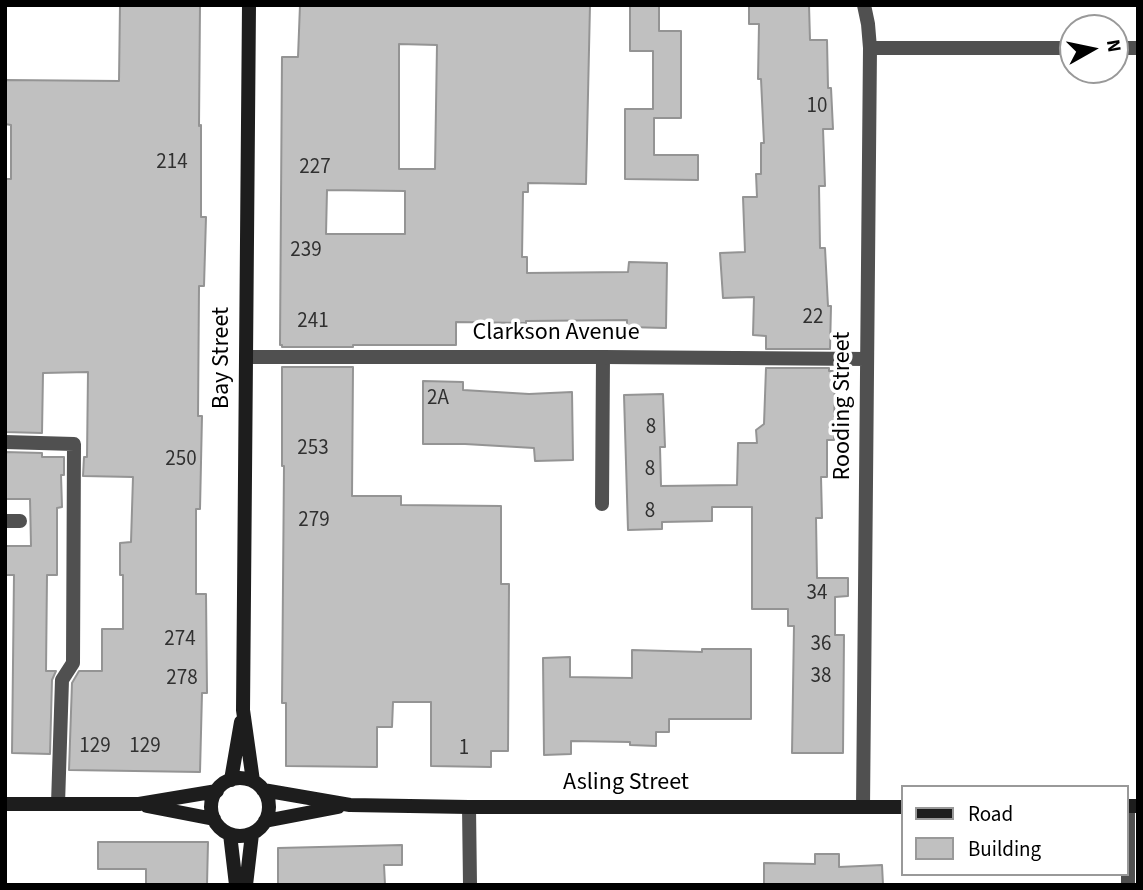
<!DOCTYPE html>
<html>
<head>
<meta charset="utf-8">
<style>
	body { margin:0 }
	#map { position:relative; width:1143px; height:890px; overflow:hidden; background:#fff; font-family:"Source Sans 3",sans-serif }
	canvas { display:block }
	.frame { position:absolute; inset:0; border:7px solid #000; pointer-events:none }
	.legend { position:absolute; left:901px; top:785px; width:228px; height:91px; box-sizing:border-box; background:#fff; border:2px solid #999; margin:0; padding:9px 12px; list-style:none; font-size:21px; color:#000 }
	.legend li { display:flex; align-items:center; gap:14px; height:35px }
	.legend b { width:35px; border:2px solid #999 }
	.north { position:absolute; left:1059px; top:14px; width:70px; height:70px; box-sizing:border-box; background:#fff; border:2px solid #999; border-radius:50%; rotate:81deg; font-size:19px; font-weight:700; line-height:28px; text-align:center; color:#000 }
	.north::after { content:''; display:block; margin:auto; width:24px; height:32px; background:#000; clip-path:polygon(50% 0,100% 100%,50% 72%,0 100%) }
</style>
</head>
<body>
<div id="map">
<canvas width="1143" height="890"></canvas>
<div class="frame"></div>
<ul class="legend">
<li><b style="height:9px;background:#1d1d1d"></b>Road</li>
<li><b style="height:19px;background:#c0c0c0"></b>Building</li>
</ul>
<div class="north">N</div>
</div>
<script>
const c = document.querySelector('canvas').getContext('2d');
c.lineJoin = 'round';
function fill(path, color) { c.fillStyle = color; c.fill(path, 'evenodd'); }
const poly = rows => new Path2D(rows.map(r => 'M' + r).join(''));
function stroke(path, color, width, dash) { c.strokeStyle = color; c.lineWidth = width; c.lineCap = dash ? 'butt' : 'round'; c.setLineDash(dash || []); c.stroke(path); }
function drawText(font, color, halo, rows, align = 'center') {
  c.font = font + ' "Source Sans 3",sans-serif'; c.lineWidth = 7; c.setLineDash([]); c.textBaseline = 'middle'; c.strokeStyle = halo; c.fillStyle = color; for (const [text, x, y, turn = 0] of rows) {
    c.save(); c.translate(x, y); c.rotate((+turn || 0) * Math.PI / 180); c.textAlign = isNaN(turn) ? turn : align; if (halo) c.strokeText(text, 0, 0); c.fillText(text, 0, 0); c.restore();
  }
}
const building = poly([
	[120,5,200,5,199,126,201,125,201,217,206,217,204,286,199,286,198,416,202,416,200,509,196,509,196,594,206,594,207,693,202,693,200,772,69,770,72,683,79,671,102,671,102,629,123,629,123,575,120,575,120,543,131,542,133,477,83,476,84,457,87,457,88,372,43,373,42,433,5,432,5,179,11,179,11,125,5,124,5,80,119,81,120,5],
	[300,5,590,5,586,184,528,183,528,192,523,192,522,257,527,257,527,273,628,272,629,262,667,263,666,328,627,327,627,320,526,321,526,323,456,322,456,345,353,345,353,347,282,347,282,345,280,345,282,57,298,57,300,5],
	[399,44,437,45,435,169,399,169,399,44],
	[327,190,405,191,405,234,326,234,327,190],
	[630,5,659,5,659,31,681,31,681,118,654,118,654,155,698,155,698,180,625,179,625,109,653,109,653,51,630,51,630,5],
	[749,5,809,5,810,40,827,40,828,88,831,88,833,129,823,129,825,186,819,186,820,248,825,248,828,306,831,306,830,349,766,349,766,336,753,335,754,297,723,298,720,253,745,252,743,197,757,197,756,174,761,174,761,143,764,143,761,79,758,79,759,24,749,24,749,5],
	[282,367,353,367,352,496,401,496,401,505,501,506,501,584,509,584,508,751,491,751,491,767,431,766,431,702,393,702,392,727,377,727,377,767,286,766,286,703,282,703,284,466,282,466,282,367],
	[766,368,829,368,829,371,835,371,834,440,827,440,827,477,821,477,822,518,816,518,817,578,848,578,848,596,835,597,835,635,844,635,843,753,792,753,794,626,788,626,788,609,752,609,752,507,712,507,712,521,662,522,662,529,628,530,624,395,663,394,665,447,660,447,661,486,737,485,738,443,757,443,756,430,764,424,766,368],
	[423,381,463,382,463,390,529,394,572,392,573,460,535,461,534,448,465,444,423,444,423,381],
	[5,452,42,453,42,457,64,457,64,475,61,475,62,507,57,508,57,575,47,575,46,671,56,671,52,680,50,754,12,753,14,575,5,575,5,546,31,546,30,499,5,499,5,452],
	[702,649,751,649,751,719,669,719,669,732,656,732,656,746,630,745,630,742,571,741,571,754,544,755,543,658,570,657,570,677,632,678,632,650,702,652,702,649],
	[98,842,208,842,207,885,146,885,146,869,98,869,98,842],
	[402,845,402,865,384,865,385,885,278,885,278,848,402,845],
	[815,854,839,854,839,867,882,865,883,885,764,885,764,863,815,864,815,854]
]);
const lane = poly([
	[5,442,74,444,73,663,62,680,58,804],
	[602,504,603,357],
	[5,521,20,521],
	[469,807,470,885]
]);
const street = poly([
	[870,48,1073,48],
	[1115,48,1138,48],
	[246,357,603,357,867,359],
	[863,807,870,48,868,24,864,5],
	[1128,885,1128,806]
]);
const secondary = poly([
	[249,5,243,710,253,781],
	'211 807a29 29 0 1 1 58 0a29 29 0 1 1-58 0Z',
	[231,780,241,722],
	[263,790,350,805,469,807,903,807],
	[5,804,139,804,217,791],
	[147,806,214,819],
	[1127,806,1138,806],
	[265,821,338,807],
	[230,834,236,885],
	[246,885,252,834]
]);
const numberNames = [
	["10",817,107],
	["214",172,163],
	["227",315,168],
	["239",306,251],
	["22",813,318],
	["241",313,322],
	["2A",438,399],
	["8",651,428],
	["253",313,449],
	["250",181,460],
	["8",650,470],
	["8",650,512],
	["279",314,521],
	["34",817,594],
	["274",180,640],
	["36",821,645],
	["38",821,677],
	["278",182,679],
	["129",95,747],
	["129",145,747],
	["1",464,749]
];
const streetNames = [
	["Clarkson Avenue",556,334],
	["Bay Street",223,358,-90],
	["Rooding Street",844,406,-90],
	["Asling Street",626,784]
];
fill(building, '#c0c0c0');
stroke(building, '#949494', 2);
stroke(lane, '#505050', 14);
stroke(street, '#505050', 14);
stroke(secondary, '#1d1d1d', 14);
drawText('21px', '#303030', null, numberNames);
drawText('24px', '#000', '#fff', streetNames);
</script>
</body>
</html>
